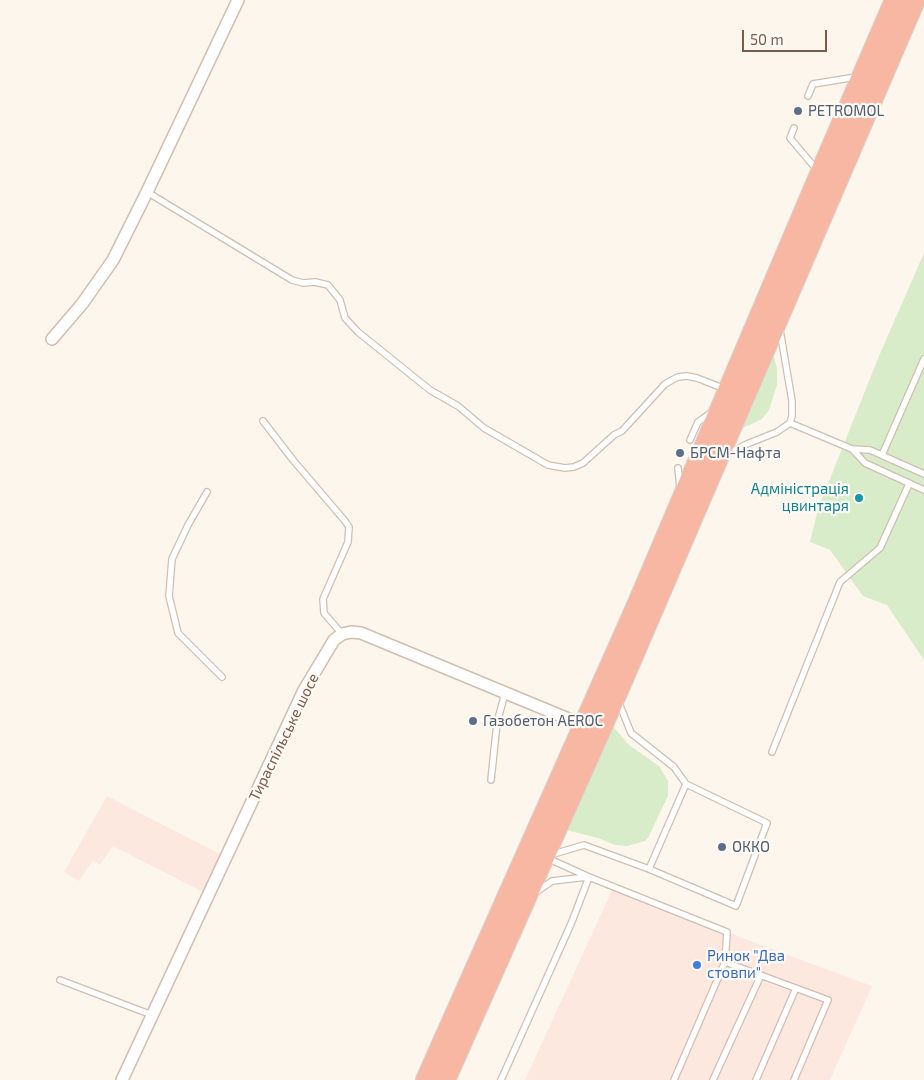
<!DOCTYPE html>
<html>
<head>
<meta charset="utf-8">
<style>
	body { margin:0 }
	#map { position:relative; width:924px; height:1080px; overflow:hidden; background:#fdf6ec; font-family:"Exo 2",sans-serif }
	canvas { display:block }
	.scale { position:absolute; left:742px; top:30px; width:85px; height:22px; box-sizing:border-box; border:2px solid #7a5c4d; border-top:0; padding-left:6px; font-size:15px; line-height:18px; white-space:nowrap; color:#7a5c4d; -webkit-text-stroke:4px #fffaf3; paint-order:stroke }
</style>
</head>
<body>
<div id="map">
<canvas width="924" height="1080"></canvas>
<div class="scale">50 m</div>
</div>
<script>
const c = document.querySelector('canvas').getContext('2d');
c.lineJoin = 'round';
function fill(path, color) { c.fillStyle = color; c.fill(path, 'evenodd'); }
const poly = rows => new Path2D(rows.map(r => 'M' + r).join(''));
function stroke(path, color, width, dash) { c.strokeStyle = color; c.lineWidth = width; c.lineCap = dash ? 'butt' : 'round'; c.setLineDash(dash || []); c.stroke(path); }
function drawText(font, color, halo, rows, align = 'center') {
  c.font = font + ' "Exo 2",sans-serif'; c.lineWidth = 4.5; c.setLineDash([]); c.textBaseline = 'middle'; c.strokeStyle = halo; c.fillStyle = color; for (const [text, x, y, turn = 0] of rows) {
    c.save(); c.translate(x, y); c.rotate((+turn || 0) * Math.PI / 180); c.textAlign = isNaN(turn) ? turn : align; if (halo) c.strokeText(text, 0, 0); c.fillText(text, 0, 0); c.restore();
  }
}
const commercial = poly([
	[107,796,222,855,205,893,113,846,100,865,93,860,79,881,64,872],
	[614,886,750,941,872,986,830,1080,525,1080]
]);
const green = poly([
	[924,253,924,660,887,605,863,596,830,550,810,542,818,509,879,356],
	[773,354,777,368,777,385,769,410,762,419,739,430],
	[611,724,629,745,659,766,668,781,668,796,648,838,645,841,627,846,615,845,598,838,566,830]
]);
const lane = poly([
	[808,96,813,84,856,77],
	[794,128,790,138,817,170],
	[147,192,292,280,303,283,315,282,328,285,340,300,345,318,358,332,430,390,458,406,484,428,548,465,565,468,574,467,583,463,614,435,622,431,665,384,672,380,678,377,687,376,697,378,725,389],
	[263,421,293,460,345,521,349,527,348,542,323,599,324,613,342,634],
	[790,423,852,449,870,450,924,474],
	[690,440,698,422,712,412],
	[852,449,865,463,924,490],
	[727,454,747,444,777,432,790,423,792,416,792,401,780,330],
	[882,455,924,359],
	[678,468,680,488],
	[207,492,188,525,172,559,169,596,178,633,222,677],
	[772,752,840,582,880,548,909,484],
	[491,780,497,723,505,693],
	[550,855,584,845,649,869,686,784,674,767,631,733,619,703],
	[547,858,589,877,727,932,725,962,828,1000,794,1080],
	[649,869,736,906,767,823,686,784],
	[535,893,552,881,587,877],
	[60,980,152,1015],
	[501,1080,571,924,589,877],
	[674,1080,725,962],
	[713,1080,761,975],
	[756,1080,796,988]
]);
const street = poly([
	[52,339,82,304,113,260,147,192,238,0],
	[122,1080,304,690,334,640,342,634,351,632,361,633,583,725]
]);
const highway = poly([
	[426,1080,638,603,820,174,895,0],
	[445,1080,620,686,915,0]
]);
const markers = [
	[798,111,5,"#5c6f8a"],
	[680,453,5,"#5c6f8a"],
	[859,498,5,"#0f9aa8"],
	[473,721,5,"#5c6f8a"],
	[722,847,5,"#5c6f8a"],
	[697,965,5,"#3f7fe0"]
];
const serviceNames = [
	["PETROMOL",808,111],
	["БРСМ-Нафта",690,453],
	["Газобетон AEROC",483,721],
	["ОККО",732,847]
];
const cultureNames = [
	["Адміністрація",849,489],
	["цвинтаря",849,506]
];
const streetNames = [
	["Тираспільське шосе",284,737,-64]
];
const shopNames = [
	["Ринок \"Два",707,956],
	["стовпи\"",707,973]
];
fill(commercial, '#fde8e0');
fill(green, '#d8ecc9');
stroke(lane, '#d1beb0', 8);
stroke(street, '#d1beb0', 14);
stroke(highway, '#dad1cd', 22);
stroke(lane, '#fff', 5.5);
stroke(street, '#fff', 11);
stroke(highway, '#f7b7a3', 20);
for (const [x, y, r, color] of markers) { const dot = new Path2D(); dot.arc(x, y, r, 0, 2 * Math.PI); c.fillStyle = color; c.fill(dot); stroke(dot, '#fffaf3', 2); }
drawText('15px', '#4e5e75', '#fffaf3', serviceNames, 'left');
drawText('15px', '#0d838f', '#fffaf3', cultureNames, 'right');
drawText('15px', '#7a5c4d', '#fffaf3', streetNames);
drawText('15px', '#366cbe', '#fffaf3', shopNames, 'left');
</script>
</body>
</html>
